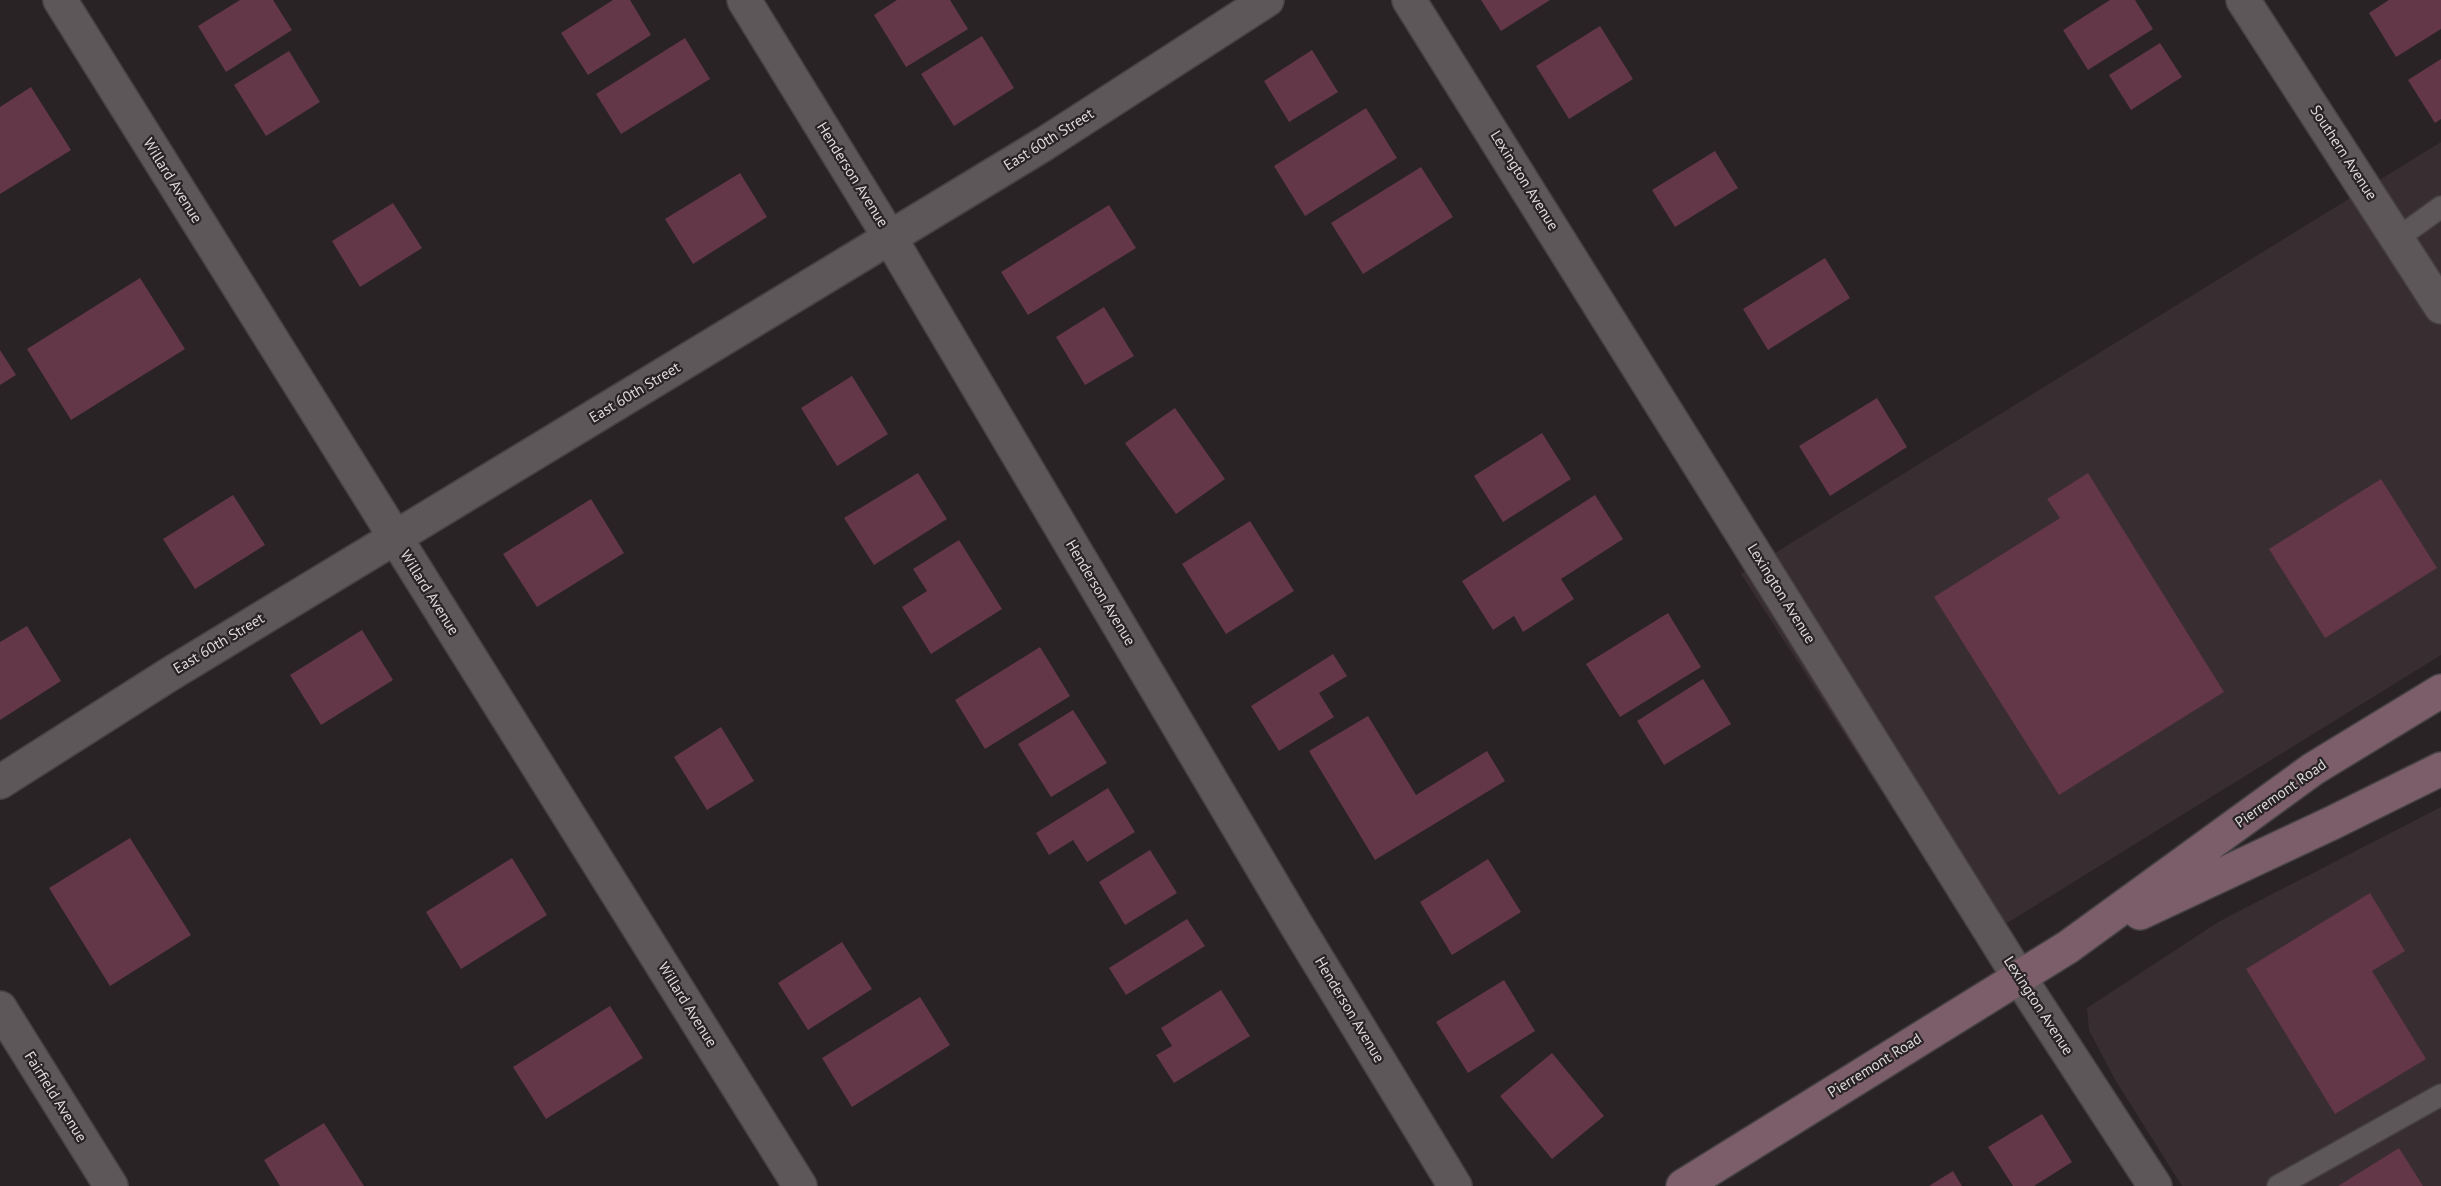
<!DOCTYPE html>
<html>
<head>
<meta charset="utf-8">
<style>
	body { margin:0 }
	canvas { display:block; background:#292325 }
</style>
</head>
<body>
<canvas width="2441" height="1186"></canvas>
<script>
const c = document.querySelector('canvas').getContext('2d');
c.lineJoin = 'round';
function fill(path, color) { c.fillStyle = color; c.fill(path, 'evenodd'); }
const poly = rows => new Path2D(rows.map(r => 'M' + r).join(''));
function stroke(path, color, width, dash) { c.strokeStyle = color; c.lineWidth = width; c.lineCap = dash ? 'butt' : 'round'; c.setLineDash(dash || []); c.stroke(path); }
function drawText(font, color, halo, rows, align = 'center') {
  c.font = font + ' "PT Sans",sans-serif'; c.lineWidth = 4.5; c.setLineDash([]); c.textBaseline = 'middle'; c.strokeStyle = halo; c.fillStyle = color; for (const [text, x, y, turn = 0] of rows) {
    c.save(); c.translate(x, y); c.rotate((+turn || 0) * Math.PI / 180); c.textAlign = isNaN(turn) ? turn : align; if (halo) c.strokeText(text, 0, 0); c.fillText(text, 0, 0); c.restore();
  }
}
const built = poly([
	[2441,142,2441,655,1978,941,1741,574],
	[2441,807,2441,1186,2182,1186,2114,1078,2089,1030,2087,1008,2220,921]
]);
const building = poly([
	[240,0,273,0,292,30,226,72,198,26],
	[613,0,630,0,651,35,588,75,561,33],
	[897,0,950,0,968,29,906,67,874,15],
	[1481,0,1550,0,1501,31],
	[2110,0,2135,0,2153,29,2088,70,2063,30],
	[2389,0,2441,0,2441,29,2396,57,2369,13],
	[1600,26,1633,79,1569,119,1536,66],
	[982,36,1014,88,954,126,921,74],
	[685,38,710,79,621,134,596,94],
	[2160,43,2182,77,2131,110,2109,75],
	[1312,50,1338,92,1289,122,1264,81],
	[289,51,320,102,266,136,234,85],
	[2441,59,2441,119,2435,123,2408,80],
	[31,87,71,150,0,194,0,107],
	[1366,108,1397,158,1305,216,1274,166],
	[1715,151,1738,188,1675,227,1652,190],
	[1421,167,1453,217,1363,274,1331,223],
	[740,173,767,217,693,264,665,219],
	[393,203,422,248,360,287,332,241],
	[1109,205,1136,248,1028,315,1001,272],
	[1825,258,1850,298,1768,350,1743,309],
	[140,278,185,349,71,420,27,349],
	[1104,307,1134,356,1085,385,1056,337],
	[0,350,16,375,0,385],
	[852,376,888,434,837,466,801,408],
	[1877,398,1907,447,1830,496,1799,446],
	[1175,408,1225,479,1176,514,1125,443],
	[1542,433,1571,479,1503,522,1474,476],
	[918,473,947,519,874,565,844,518],
	[2088,473,2224,692,2059,795,1934,597,2060,518,2047,499],
	[2381,479,2437,568,2325,638,2269,549],
	[233,495,265,545,195,589,163,539],
	[1595,495,1623,539,1561,579,1574,599,1523,632,1514,616,1493,630,1462,581],
	[591,499,624,553,537,607,503,554],
	[1250,521,1294,591,1226,634,1182,564],
	[959,540,1002,609,931,654,902,607,927,591,913,569],
	[1668,613,1701,667,1620,717,1586,664],
	[27,626,61,681,0,720,0,642],
	[362,630,393,680,321,725,290,675],
	[1040,647,1070,696,985,749,955,700],
	[1333,654,1347,676,1319,693,1334,717,1279,751,1251,706],
	[1703,679,1731,724,1664,765,1637,721],
	[1073,710,1107,763,1051,797,1018,744],
	[1368,716,1416,795,1487,751,1505,781,1375,860,1309,751],
	[721,727,754,781,707,810,674,757],
	[1108,788,1135,832,1087,862,1073,840,1049,855,1036,833],
	[130,838,191,935,110,986,49,888],
	[1150,850,1177,893,1125,925,1099,882],
	[512,858,547,915,461,969,426,912],
	[1488,859,1521,912,1452,955,1420,902],
	[2370,893,2405,951,2372,971,2426,1059,2335,1114,2246,969],
	[1187,919,1205,946,1126,995,1109,968],
	[842,942,872,989,808,1030,778,983],
	[1504,980,1535,1031,1468,1073,1436,1022],
	[1221,990,1250,1036,1174,1083,1156,1055,1172,1046,1161,1028],
	[920,997,950,1045,852,1107,822,1058],
	[610,1006,643,1058,546,1119,513,1067],
	[1552,1053,1604,1116,1552,1159,1500,1096],
	[2042,1114,2072,1162,2034,1186,2013,1186,1988,1147],
	[324,1123,364,1186,280,1186,264,1160],
	[2399,1148,2423,1186,2338,1186],
	[1953,1171,1962,1186,1929,1186]
]);
const service = poly([
	[2398,238,2441,207],
	[2278,1186,2441,1095]
]);
const minor = poly([
	[60,0,800,1186],
	[744,0,890,238,1297,926,1455,1186],
	[1409,0,2019,977,2155,1186],
	[0,782,170,674,1044,144,1267,0]
]);
const tertiary = poly([
	[2243,0,2441,307],
	[0,1008,111,1186]
]);
const secondary = poly([
	[2140,913,2332,823,2441,769],
	[1683,1186,2068,947,2313,769,2441,691]
]);
const streetNames = [
	["East 60th Street",1049,140,-32],
	["Southern Avenue",2343,153,57],
	["Henderson Avenue",852,175,58],
	["Willard Avenue",172,181,58],
	["Lexington Avenue",1524,181,58],
	["East 60th Street",635,393,-31],
	["Willard Avenue",429,593,58],
	["Henderson Avenue",1100,593,59],
	["Lexington Avenue",1781,594,58],
	["East 60th Street",219,644,-31],
	["Pierremont Road",2281,794,-35],
	["Willard Avenue",687,1005,58],
	["Lexington Avenue",2038,1006,57],
	["Henderson Avenue",1349,1010,59],
	["Pierremont Road",1875,1066,-32],
	["Fairfield Avenue",55,1097,58]
];
fill(built, '#382d30');
fill(building, '#633648');
stroke(service, '#464243', 24);
stroke(minor, '#464243', 36);
stroke(tertiary, '#464243', 36);
stroke(secondary, '#464243', 36);
stroke(service, '#5e575a', 21);
stroke(minor, '#5e575a', 33);
stroke(tertiary, '#5e575a', 33);
stroke(secondary, '#7c5e6a', 33);
drawText('15px', '#dedadb', '#292325', streetNames);
</script>
</body>
</html>
